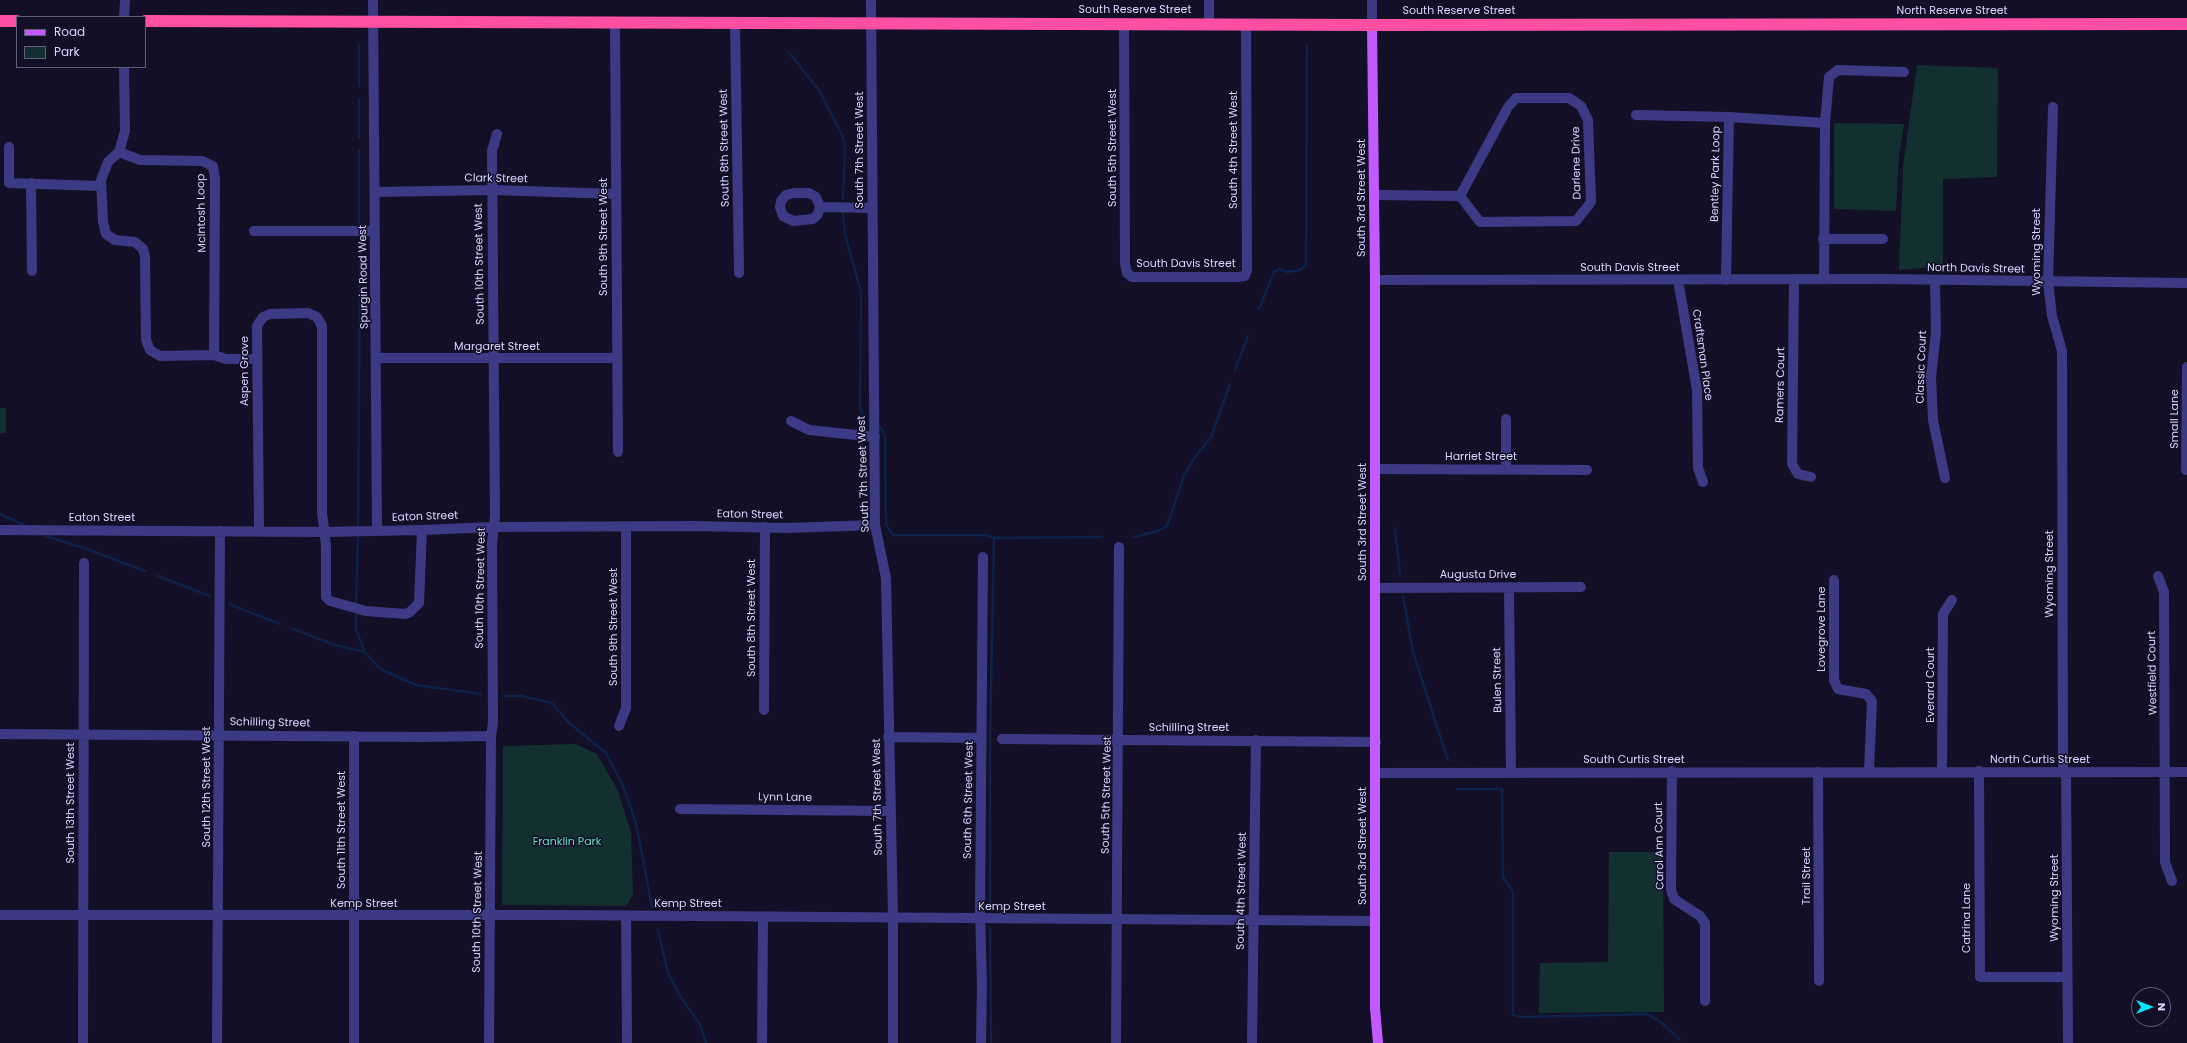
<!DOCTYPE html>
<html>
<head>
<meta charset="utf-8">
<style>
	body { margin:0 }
	#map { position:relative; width:2187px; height:1043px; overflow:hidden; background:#130f26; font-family:Poppins,sans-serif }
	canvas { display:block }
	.legend { position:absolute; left:16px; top:16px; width:130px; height:52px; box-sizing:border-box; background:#130f26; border:1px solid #625e7d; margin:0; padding:5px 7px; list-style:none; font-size:12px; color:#d9d4ff }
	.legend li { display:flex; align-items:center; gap:8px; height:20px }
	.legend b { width:20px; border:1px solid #625e7d }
	.north { position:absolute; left:2131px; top:987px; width:40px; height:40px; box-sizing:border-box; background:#130f26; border:1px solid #625e7d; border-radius:50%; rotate:90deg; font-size:11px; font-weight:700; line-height:16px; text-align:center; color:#d9d4ff }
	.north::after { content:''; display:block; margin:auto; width:14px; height:18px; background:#00e5ff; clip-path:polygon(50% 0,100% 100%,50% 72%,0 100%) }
</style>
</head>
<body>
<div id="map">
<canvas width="2187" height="1043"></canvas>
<ul class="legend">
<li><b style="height:5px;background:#c25bff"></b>Road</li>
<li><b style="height:11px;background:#12302f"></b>Park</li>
</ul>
<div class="north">N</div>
</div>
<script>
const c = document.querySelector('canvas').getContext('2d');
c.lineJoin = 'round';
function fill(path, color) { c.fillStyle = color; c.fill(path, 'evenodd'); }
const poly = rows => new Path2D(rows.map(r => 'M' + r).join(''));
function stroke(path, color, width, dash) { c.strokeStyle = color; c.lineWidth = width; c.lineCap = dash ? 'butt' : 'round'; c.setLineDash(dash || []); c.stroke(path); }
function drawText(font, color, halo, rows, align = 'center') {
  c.font = font + ' Poppins,sans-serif'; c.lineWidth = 3; c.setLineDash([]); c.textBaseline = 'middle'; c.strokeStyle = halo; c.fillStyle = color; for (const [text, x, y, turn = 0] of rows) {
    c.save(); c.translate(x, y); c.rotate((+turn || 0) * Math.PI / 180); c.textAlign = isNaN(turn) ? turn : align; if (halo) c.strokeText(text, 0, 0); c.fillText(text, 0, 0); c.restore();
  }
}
const green = poly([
	[1917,65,1998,68,1997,177,1943,179,1943,266,1899,270,1903,166],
	[1834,123,1904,124,1899,156,1896,211,1834,209],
	[0,408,6,408,6,433,0,433],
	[576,744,597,754,618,791,631,832,633,895,626,906,502,905,503,746],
	[1609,852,1663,852,1664,1012,1539,1013,1540,963,1608,962]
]);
const stream = poly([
	[359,45,359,86],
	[789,53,819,90,843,137,845,150,843,199],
	[359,99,359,137],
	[359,151,359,226],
	[843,214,845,234,861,292,860,408,865,418],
	[1259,309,1274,272,1280,269,1287,272,1300,270,1306,265,1307,46],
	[1235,370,1248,336],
	[879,427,883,431,885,436,886,525,893,535,986,535,994,538,990,742,990,910],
	[0,514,26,526],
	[1395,529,1400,574],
	[358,530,360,238],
	[45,536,84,548,145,571],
	[1134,537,1158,531,1167,526,1184,475,1196,456,1211,437,1230,384],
	[994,538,1102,537],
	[158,576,210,596],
	[1403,596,1413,652,1448,760],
	[229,604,280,624],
	[356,606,358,535],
	[356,611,356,630,365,652,380,669,416,685,481,694],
	[293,629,335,645,365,652],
	[504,696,521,696,552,703,568,722,606,753,623,786,636,823,652,907],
	[1457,789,1502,789,1503,877,1513,892,1513,1015,1523,1017,1648,1014,1663,1024,1680,1040],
	[990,928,991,1043],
	[658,930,668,973,680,996,700,1025,706,1043]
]);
const minor = poly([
	[373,0,377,531],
	[871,0,875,525,886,578,893,918,893,1043],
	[124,17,125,0],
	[615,22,618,452],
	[735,22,739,273],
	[1124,23,1125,264,1127,273,1132,277,1238,277,1245,276,1247,270,1246,24],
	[1209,24,1209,0],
	[1372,25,1372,0],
	[124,67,125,131,119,152,140,160,202,161,213,166,215,179,214,355,226,359,251,359],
	[1516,98,1569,98,1581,106,1588,120,1591,202,1576,221,1480,222,1460,196,1508,107,1516,98],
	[2053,107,2048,282,2052,316,2062,351,2063,762,2063,772,2066,777,2068,1043],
	[1636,115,1729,117,1825,123],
	[9,147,9,183,101,186],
	[119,152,108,162,101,180,103,222,106,234,115,240,135,242,143,249,145,257,146,340,150,350,160,356,214,355],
	[31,183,32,271],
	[375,192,492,190,616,194],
	[794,193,809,193,816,197,820,207,818,214,813,219,793,221,783,216,780,207,781,201,786,195,794,193],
	[1375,195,1460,196],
	[820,207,873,208],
	[254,231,375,231],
	[1823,239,1883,239],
	[1824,279,1825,123,1829,77,1838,70,1904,72],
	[1375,280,1884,279,2187,283],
	[1678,280,1697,390,1698,468,1703,482],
	[1726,280,1729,117],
	[1794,280,1792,464,1798,474,1811,477],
	[1935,280,1936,332,1931,377,1933,420,1945,478],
	[377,358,617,358],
	[1506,419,1506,470],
	[791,421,809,430,875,437],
	[1375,469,1587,470],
	[2186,470,2187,367],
	[0,530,323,532,422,530,494,527,694,526,786,528,875,525],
	[259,531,257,326,263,317,270,314,308,313,317,317,322,326,322,513,326,545,326,597,330,601,366,611,405,614,410,612,419,603,422,530],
	[2158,576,2164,592,2165,862,2172,881],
	[1834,580,1834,680,1838,689,1866,694,1872,701,1869,771],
	[1509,587,1511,773],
	[1376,588,1581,587],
	[764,710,765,527],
	[619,726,626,708,626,527],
	[0,734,423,737,491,736],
	[888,737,981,738],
	[1002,739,1376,742],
	[1672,771,1671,890,1674,899,1700,916,1705,923,1705,1001],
	[1942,771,1943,614,1952,600],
	[1979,771,1980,977,2067,977],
	[1818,772,1819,981],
	[1375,773,2187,772],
	[680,809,890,811],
	[0,915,559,915,1375,921],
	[626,916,627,1043],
	[83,1043,84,563],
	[217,1043,220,531],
	[354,1043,354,736],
	[489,1043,491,736,493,723,492,543,495,516,492,151,497,134],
	[762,1043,763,917],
	[981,1043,982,984,980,910,983,557],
	[1116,1043,1119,547],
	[1252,1043,1256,740]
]);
const major = poly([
	[1372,25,1375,280,1375,1008,1378,1043]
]);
const highway = poly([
	[0,21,17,21],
	[145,21,1372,25,2187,24]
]);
const streetNames = [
	["South Reserve Street",1135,10],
	["South Reserve Street",1459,11],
	["North Reserve Street",1952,11],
	["South 8th Street West",725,148,-91],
	["South 5th Street West",1113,148,-90],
	["South 7th Street West",860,150,-90],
	["South 4th Street West",1234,150,-90],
	["Darlene Drive",1577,163,-91],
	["Bentley Park Loop",1716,174,-89],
	["Clark Street",496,179,1],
	["South 3rd Street West",1362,198,-90],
	["McIntosh Loop",202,213,-91],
	["South 9th Street West",604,237,-90],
	["Wyoming Street",2037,252,-90],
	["South 10th Street West",480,264,-91],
	["South Davis Street",1186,264],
	["South Davis Street",1630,268],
	["North Davis Street",1976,269,1],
	["Spurgin Road West",364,277,-91],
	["Margaret Street",497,347],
	["Craftsman Place",1702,355,82],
	["Classic Court",1922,367,-88],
	["Aspen Grove",245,371,-90],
	["Ramers Court",1781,385,-89],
	["Small Lane",2175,419,-90],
	["Harriet Street",1481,457],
	["South 7th Street West",864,474,-92],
	["Eaton Street",750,515,1],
	["Eaton Street",425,517,-2],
	["Eaton Street",102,518],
	["South 3rd Street West",1363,522,-90],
	["Wyoming Street",2050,574,-90],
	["Augusta Drive",1478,575],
	["South 10th Street West",481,588,-89],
	["South 8th Street West",752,618,-90],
	["South 9th Street West",614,627,-90],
	["Lovegrove Lane",1822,629,-90],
	["Westfield Court",2153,673,-91],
	["Bulen Street",1498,680,-91],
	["Everard Court",1931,685,-90],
	["Schilling Street",270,723,1],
	["Schilling Street",1189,728],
	["South Curtis Street",1634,760],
	["North Curtis Street",2040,760],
	["South 12th Street West",207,787,-90],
	["South 5th Street West",1107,795,-89],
	["South 7th Street West",878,797,-91],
	["Lynn Lane",785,798,1],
	["South 6th Street West",969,800,-89],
	["South 13th Street West",71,803,-90],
	["South 11th Street West",342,830,-90],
	["South 3rd Street West",1363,846,-90],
	["Carol Ann Court",1660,846,-91],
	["Trail Street",1807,876,-90],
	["South 4th Street West",1242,891,-89],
	["Wyoming Street",2055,898,-90],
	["Kemp Street",364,904],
	["Kemp Street",688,904],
	["Kemp Street",1012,907],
	["South 10th Street West",478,912,-89],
	["Catrina Lane",1967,918,-90]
];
const parkNames = [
	["Franklin Park",567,842]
];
fill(green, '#12302f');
stroke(stream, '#0c2248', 2.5);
stroke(minor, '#3d3a85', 10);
stroke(major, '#c25bff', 10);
stroke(highway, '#ff4fa3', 12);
drawText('11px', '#d9d4ff', '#130f26', streetNames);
drawText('11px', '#5fe0c0', '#130f26', parkNames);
</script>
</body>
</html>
